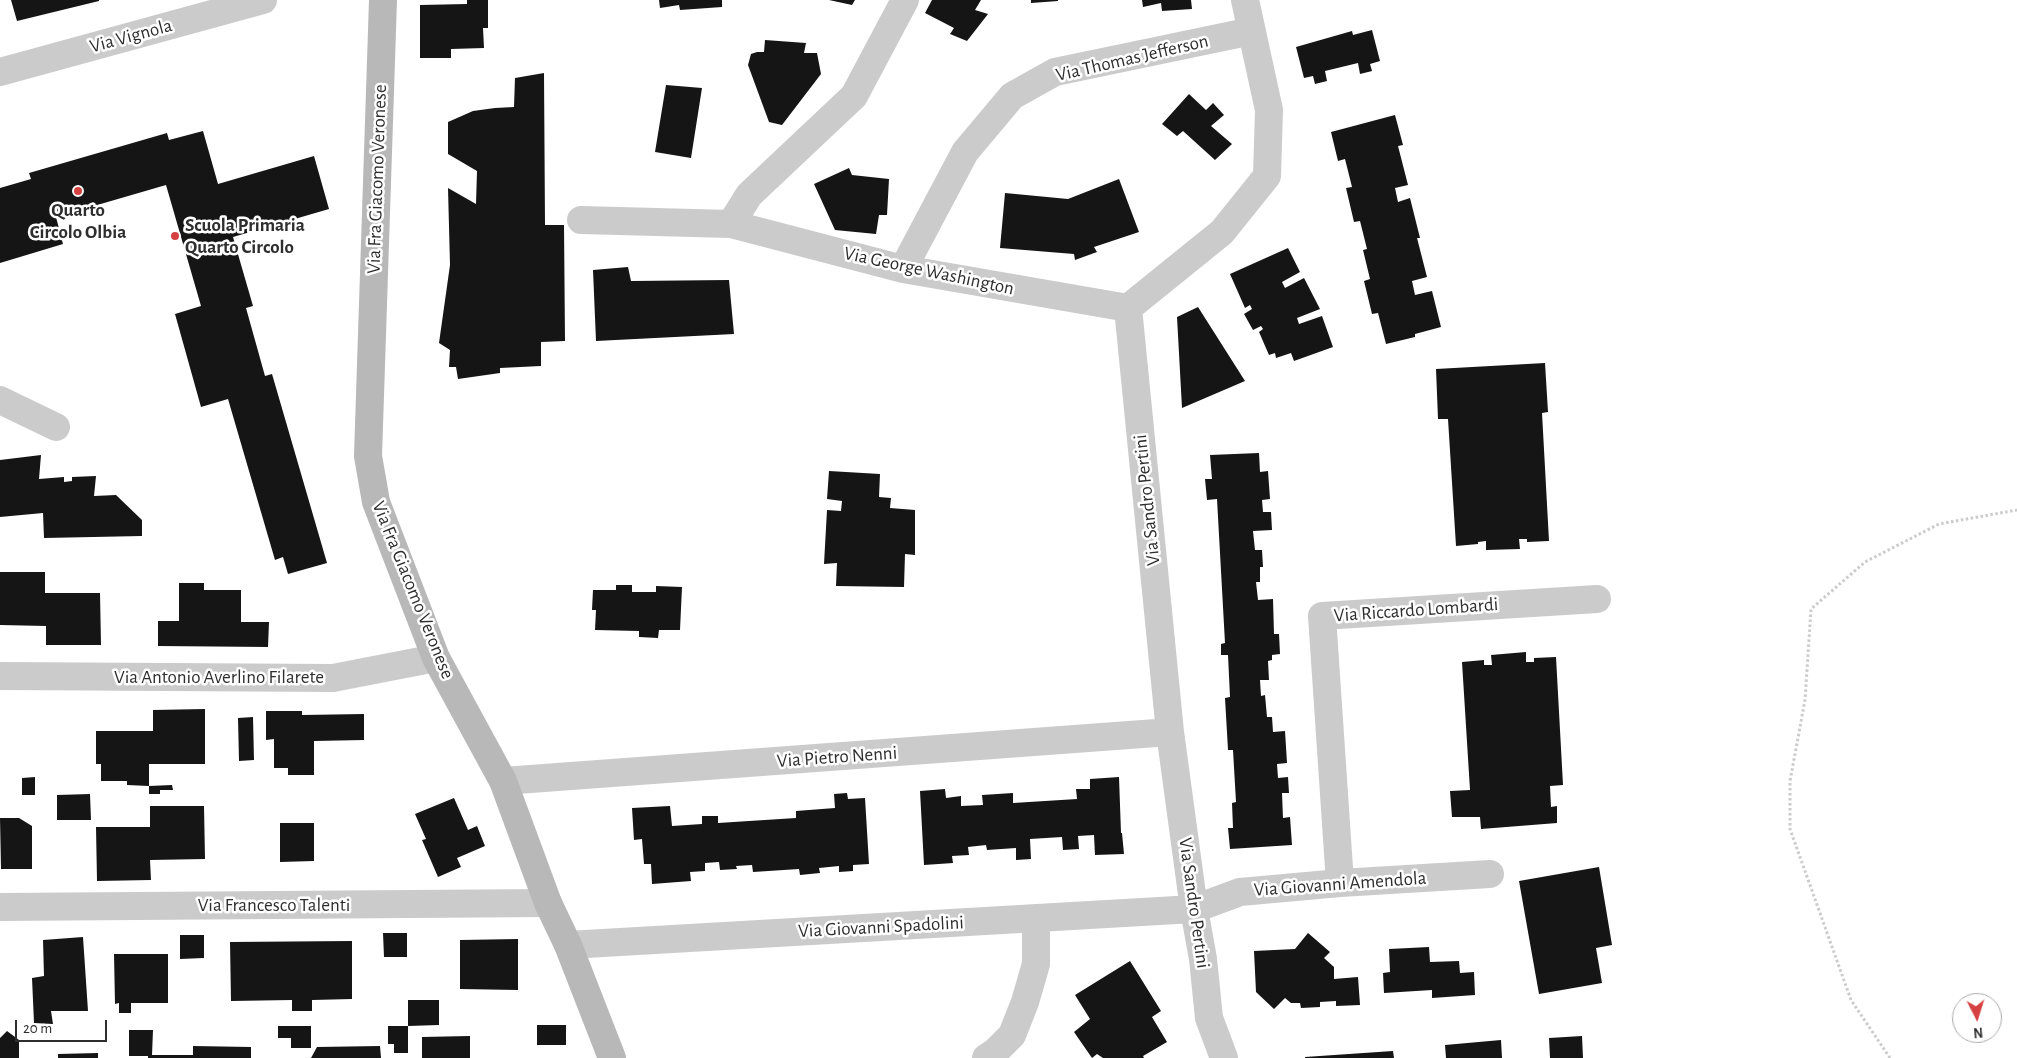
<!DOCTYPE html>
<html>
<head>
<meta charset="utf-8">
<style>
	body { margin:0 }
	#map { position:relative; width:2017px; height:1058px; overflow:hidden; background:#fff; font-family:"Alegreya Sans",sans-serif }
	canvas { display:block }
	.north { position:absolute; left:1952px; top:993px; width:50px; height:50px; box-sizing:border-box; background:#fff; border:1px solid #ababab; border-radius:50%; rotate:175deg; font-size:14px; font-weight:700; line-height:20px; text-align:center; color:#2e2e2e }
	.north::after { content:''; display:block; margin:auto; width:18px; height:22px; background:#d54141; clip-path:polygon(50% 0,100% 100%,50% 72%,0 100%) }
	.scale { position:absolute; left:15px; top:1020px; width:92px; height:22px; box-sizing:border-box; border:2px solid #2e2e2e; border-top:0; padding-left:6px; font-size:15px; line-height:18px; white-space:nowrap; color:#2e2e2e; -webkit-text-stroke:4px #fff; paint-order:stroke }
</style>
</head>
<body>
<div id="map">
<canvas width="2017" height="1058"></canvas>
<div class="north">N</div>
<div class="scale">20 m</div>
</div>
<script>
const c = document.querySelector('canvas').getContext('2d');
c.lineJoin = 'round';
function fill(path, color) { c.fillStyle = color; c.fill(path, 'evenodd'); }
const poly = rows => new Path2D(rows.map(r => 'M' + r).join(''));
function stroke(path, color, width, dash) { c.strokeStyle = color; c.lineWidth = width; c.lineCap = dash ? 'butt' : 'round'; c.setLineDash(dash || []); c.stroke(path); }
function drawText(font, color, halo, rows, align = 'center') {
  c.font = font + ' "Alegreya Sans",sans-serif'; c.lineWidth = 5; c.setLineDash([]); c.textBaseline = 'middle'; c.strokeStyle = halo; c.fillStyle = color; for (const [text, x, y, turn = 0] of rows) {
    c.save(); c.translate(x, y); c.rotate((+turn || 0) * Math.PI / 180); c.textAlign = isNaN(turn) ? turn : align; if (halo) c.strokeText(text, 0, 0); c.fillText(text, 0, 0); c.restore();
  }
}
const building = poly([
	[11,0,99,0,99,1,17,21],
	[467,0,488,0,488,28,483,28,484,48,451,49,451,58,420,58,420,5,467,4],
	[659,0,722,0,722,7,680,10,679,5,660,8],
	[829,0,855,0,852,5],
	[932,0,981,0,975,10,988,14,967,41,950,34,954,28,925,13],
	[1031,0,1058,0,1058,1,1031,3],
	[1142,0,1191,0,1192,9,1162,11,1161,3,1143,7],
	[1372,30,1380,61,1370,64,1372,71,1360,74,1358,63,1325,71,1327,81,1315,84,1313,76,1304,78,1296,47,1352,31,1353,35],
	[765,40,806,43,804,53,817,53,821,74,782,125,769,122,748,65,751,54,757,52,764,52],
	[544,73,545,225,564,225,565,341,541,342,541,366,500,368,500,373,458,379,456,367,449,367,450,350,439,343,450,265,448,188,476,204,477,171,448,154,448,122,473,111,495,108,514,107,515,78],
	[666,85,702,88,691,158,655,152],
	[1189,94,1206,110,1213,103,1224,115,1211,126,1232,144,1215,160,1183,131,1177,136,1162,124],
	[1395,115,1403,145,1398,146,1408,185,1395,188,1398,202,1410,198,1420,238,1417,238,1427,277,1412,281,1415,295,1432,291,1441,327,1415,334,1415,337,1386,344,1378,313,1372,314,1364,281,1370,279,1363,250,1367,249,1360,221,1354,222,1346,188,1352,187,1345,159,1338,161,1331,132],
	[203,131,218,184,314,156,329,209,233,237,253,306,246,308,265,376,272,374,327,563,288,574,283,557,275,560,228,399,201,407,175,314,201,306,166,185,56,217,63,244,0,263,0,188,31,179,29,173,167,133,169,140],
	[849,168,852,175,889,179,887,215,879,215,876,234,835,230,814,184],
	[1119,179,1139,232,1094,247,1097,252,1075,260,1074,254,1000,248,1005,193,1068,199],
	[1288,248,1300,272,1282,282,1285,288,1304,278,1320,309,1297,318,1299,324,1322,316,1333,347,1294,361,1291,353,1276,358,1275,353,1269,355,1259,332,1263,329,1261,326,1253,330,1244,314,1252,309,1250,305,1245,308,1230,274],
	[628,267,631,281,729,280,734,334,596,341,593,270],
	[1198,307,1245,381,1182,408,1177,317],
	[1545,363,1548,412,1542,413,1549,541,1527,542,1527,539,1519,539,1520,549,1486,550,1486,541,1478,542,1478,544,1456,546,1448,419,1438,419,1436,369],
	[1259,453,1260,472,1268,471,1270,499,1262,500,1263,512,1271,512,1272,530,1253,531,1255,550,1262,550,1263,567,1260,567,1260,582,1256,582,1258,600,1273,599,1274,634,1279,634,1280,654,1272,655,1272,660,1268,661,1269,680,1260,680,1261,696,1265,695,1267,717,1272,717,1273,732,1285,731,1287,763,1277,764,1278,778,1288,777,1289,793,1282,793,1283,818,1290,817,1292,845,1230,849,1228,828,1233,828,1232,803,1236,802,1233,750,1228,750,1225,698,1230,697,1228,655,1221,655,1221,644,1225,643,1217,499,1207,500,1205,479,1212,479,1210,455],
	[41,455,39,479,64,477,64,482,72,481,72,477,96,476,94,496,116,495,142,520,142,536,44,538,43,513,0,517,0,460],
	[829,471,880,474,879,497,891,498,890,508,915,510,915,555,905,554,904,587,836,586,837,563,824,564,827,510,841,511,842,501,827,499],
	[0,572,45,572,45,593,100,593,101,645,46,645,46,626,0,625],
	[179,583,204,583,204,590,241,590,241,622,269,622,268,647,158,646,158,621,179,621],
	[616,585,632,585,632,592,656,592,656,586,682,587,680,630,659,630,658,638,639,637,639,631,595,630,596,610,592,610,593,590,616,590],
	[1526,652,1526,662,1534,662,1534,658,1556,657,1563,785,1550,786,1551,807,1557,806,1557,823,1481,829,1480,817,1452,817,1450,791,1470,790,1462,662,1484,660,1484,665,1492,665,1491,655],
	[205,709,205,764,149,764,149,786,127,785,127,781,101,781,101,764,96,764,96,731,153,731,153,710],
	[266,711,302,711,302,715,364,714,364,740,314,741,314,775,288,775,288,768,274,768,274,739,266,740],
	[253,717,254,760,239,761,238,718],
	[35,777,35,795,22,795,22,778],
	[1119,777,1121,833,1122,833,1124,854,1095,855,1094,835,1078,836,1079,849,1063,850,1062,837,1030,839,1031,859,1016,860,1016,848,987,850,986,845,968,847,969,855,952,856,953,863,924,865,920,791,945,789,946,798,961,796,961,806,983,805,982,795,1013,793,1013,803,1077,799,1076,789,1090,789,1090,779],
	[172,785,173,790,160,790,160,794,149,794,149,786],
	[847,793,848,799,865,798,869,864,853,865,853,871,839,872,839,866,819,868,820,873,800,875,799,869,753,872,752,865,736,866,737,869,720,870,719,862,705,863,705,871,690,872,691,881,652,884,651,864,644,864,642,839,634,840,632,808,670,806,672,826,702,824,702,816,718,816,718,823,796,818,796,811,835,808,834,794],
	[90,794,91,820,57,820,57,795],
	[454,798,468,830,477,826,485,846,457,858,461,867,438,877,422,840,426,839,415,814],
	[150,806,204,806,205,859,150,860,151,880,97,881,96,827,150,827],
	[0,818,19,818,32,826,32,869,1,869],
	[280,823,314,823,314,861,280,862],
	[1599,867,1612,945,1596,948,1602,983,1539,994,1519,881],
	[383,933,407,933,407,957,384,957],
	[1308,933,1330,952,1324,958,1334,967,1334,979,1358,977,1360,1005,1336,1006,1336,1001,1320,1002,1320,1007,1301,1008,1300,1003,1291,1003,1285,998,1274,1009,1256,992,1254,951,1295,949],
	[180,935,204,935,204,958,180,959],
	[83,937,88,1011,51,1011,53,1024,34,1023,32,978,44,976,43,940],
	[518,939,518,990,460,989,460,940],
	[352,941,352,999,312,1000,312,1011,292,1011,292,1000,231,1001,230,942],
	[1429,947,1430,962,1459,961,1460,973,1474,972,1475,995,1432,998,1432,990,1384,993,1383,973,1390,972,1389,949],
	[114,954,168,954,168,1003,131,1003,131,1013,119,1013,119,1003,115,1004],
	[1130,961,1161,1011,1152,1017,1167,1042,1143,1056,1144,1058,1103,1058,1097,1054,1092,1058,1074,1032,1090,1019,1075,995],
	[408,1000,439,1000,439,1025,408,1026],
	[537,1025,566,1025,566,1045,537,1045],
	[278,1026,311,1026,311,1048,291,1048,291,1038,278,1038],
	[388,1026,408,1026,408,1053,394,1053,394,1044,388,1044],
	[129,1030,153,1030,152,1055,193,1055,193,1046,251,1047,251,1058,148,1058,148,1056,129,1056],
	[7,1031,19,1040,19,1058,0,1058,0,1038],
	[470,1036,470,1058,422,1058,422,1037],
	[1582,1036,1583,1058,1550,1058,1549,1038],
	[1501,1040,1502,1058,1446,1058,1445,1045],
	[380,1046,381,1058,311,1058,317,1047],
	[1393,1051,1394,1058,1305,1058,1305,1057],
	[98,1053,98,1058,58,1058,58,1054]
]);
const path = poly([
	[1890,1058,1851,1000,1790,829,1790,781,1805,700,1811,609,1865,562,1939,524,2017,510]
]);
const street = poly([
	[0,72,263,0],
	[581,220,731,224,903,269,1128,308],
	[731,224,749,195,854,96,905,0],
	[903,269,965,152,1012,96,1055,72,1252,31],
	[0,400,56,427],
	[0,676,333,678,436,658],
	[503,781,1170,732],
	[1340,883,1322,616,1597,599],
	[0,907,548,903],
	[568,945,1194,909,1240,892,1340,883,1490,874],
	[986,1058,995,1052,1012,1035,1025,1002,1036,964,1036,918],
	[1224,1058,1209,1018,1203,959,1194,909,1170,732,1128,308,1222,232,1267,176,1269,110,1245,0]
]);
const secondary = poly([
	[383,0,368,456,376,502,436,658,503,781,548,903,568,945,612,1058]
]);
const markers = [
	[78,191,5,"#d54141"],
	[175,236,5,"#d54141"]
];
const streetNames = [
	["Via Vignola",131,36,-15],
	["Via Thomas Jefferson",1132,58,-13],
	["Via Fra Giacomo Veronese",377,179,-88],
	["Via George Washington",929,271,12],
	["Via Sandro Pertini",1147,500,-96],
	["Via Fra Giacomo Veronese",413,590,68],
	["Via Riccardo Lombardi",1416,610,-4],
	["Via Antonio Averlino Filarete",219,677],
	["Via Pietro Nenni",837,757,-4],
	["Via Giovanni Amendola",1340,884,-4],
	["Via Sandro Pertini",1194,903,82],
	["Via Francesco Talenti",274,905],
	["Via Giovanni Spadolini",881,927,-3]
];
const poiNames = [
	["Quarto",78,210],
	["Circolo Olbia",78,232],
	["Scuola Primaria",185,225,"left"],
	["Quarto Circolo",185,247,"left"]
];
fill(building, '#151515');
stroke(path, '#cbcbcb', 3, [2.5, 2.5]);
stroke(street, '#cbcbcb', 28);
stroke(secondary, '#b8b8b8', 28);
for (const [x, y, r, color] of markers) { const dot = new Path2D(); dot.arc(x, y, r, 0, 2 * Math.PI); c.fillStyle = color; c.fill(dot); stroke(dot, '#fff', 2); }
drawText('19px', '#2e2e2e', '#fff', streetNames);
drawText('bold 19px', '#2e2e2e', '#fff', poiNames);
</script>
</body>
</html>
